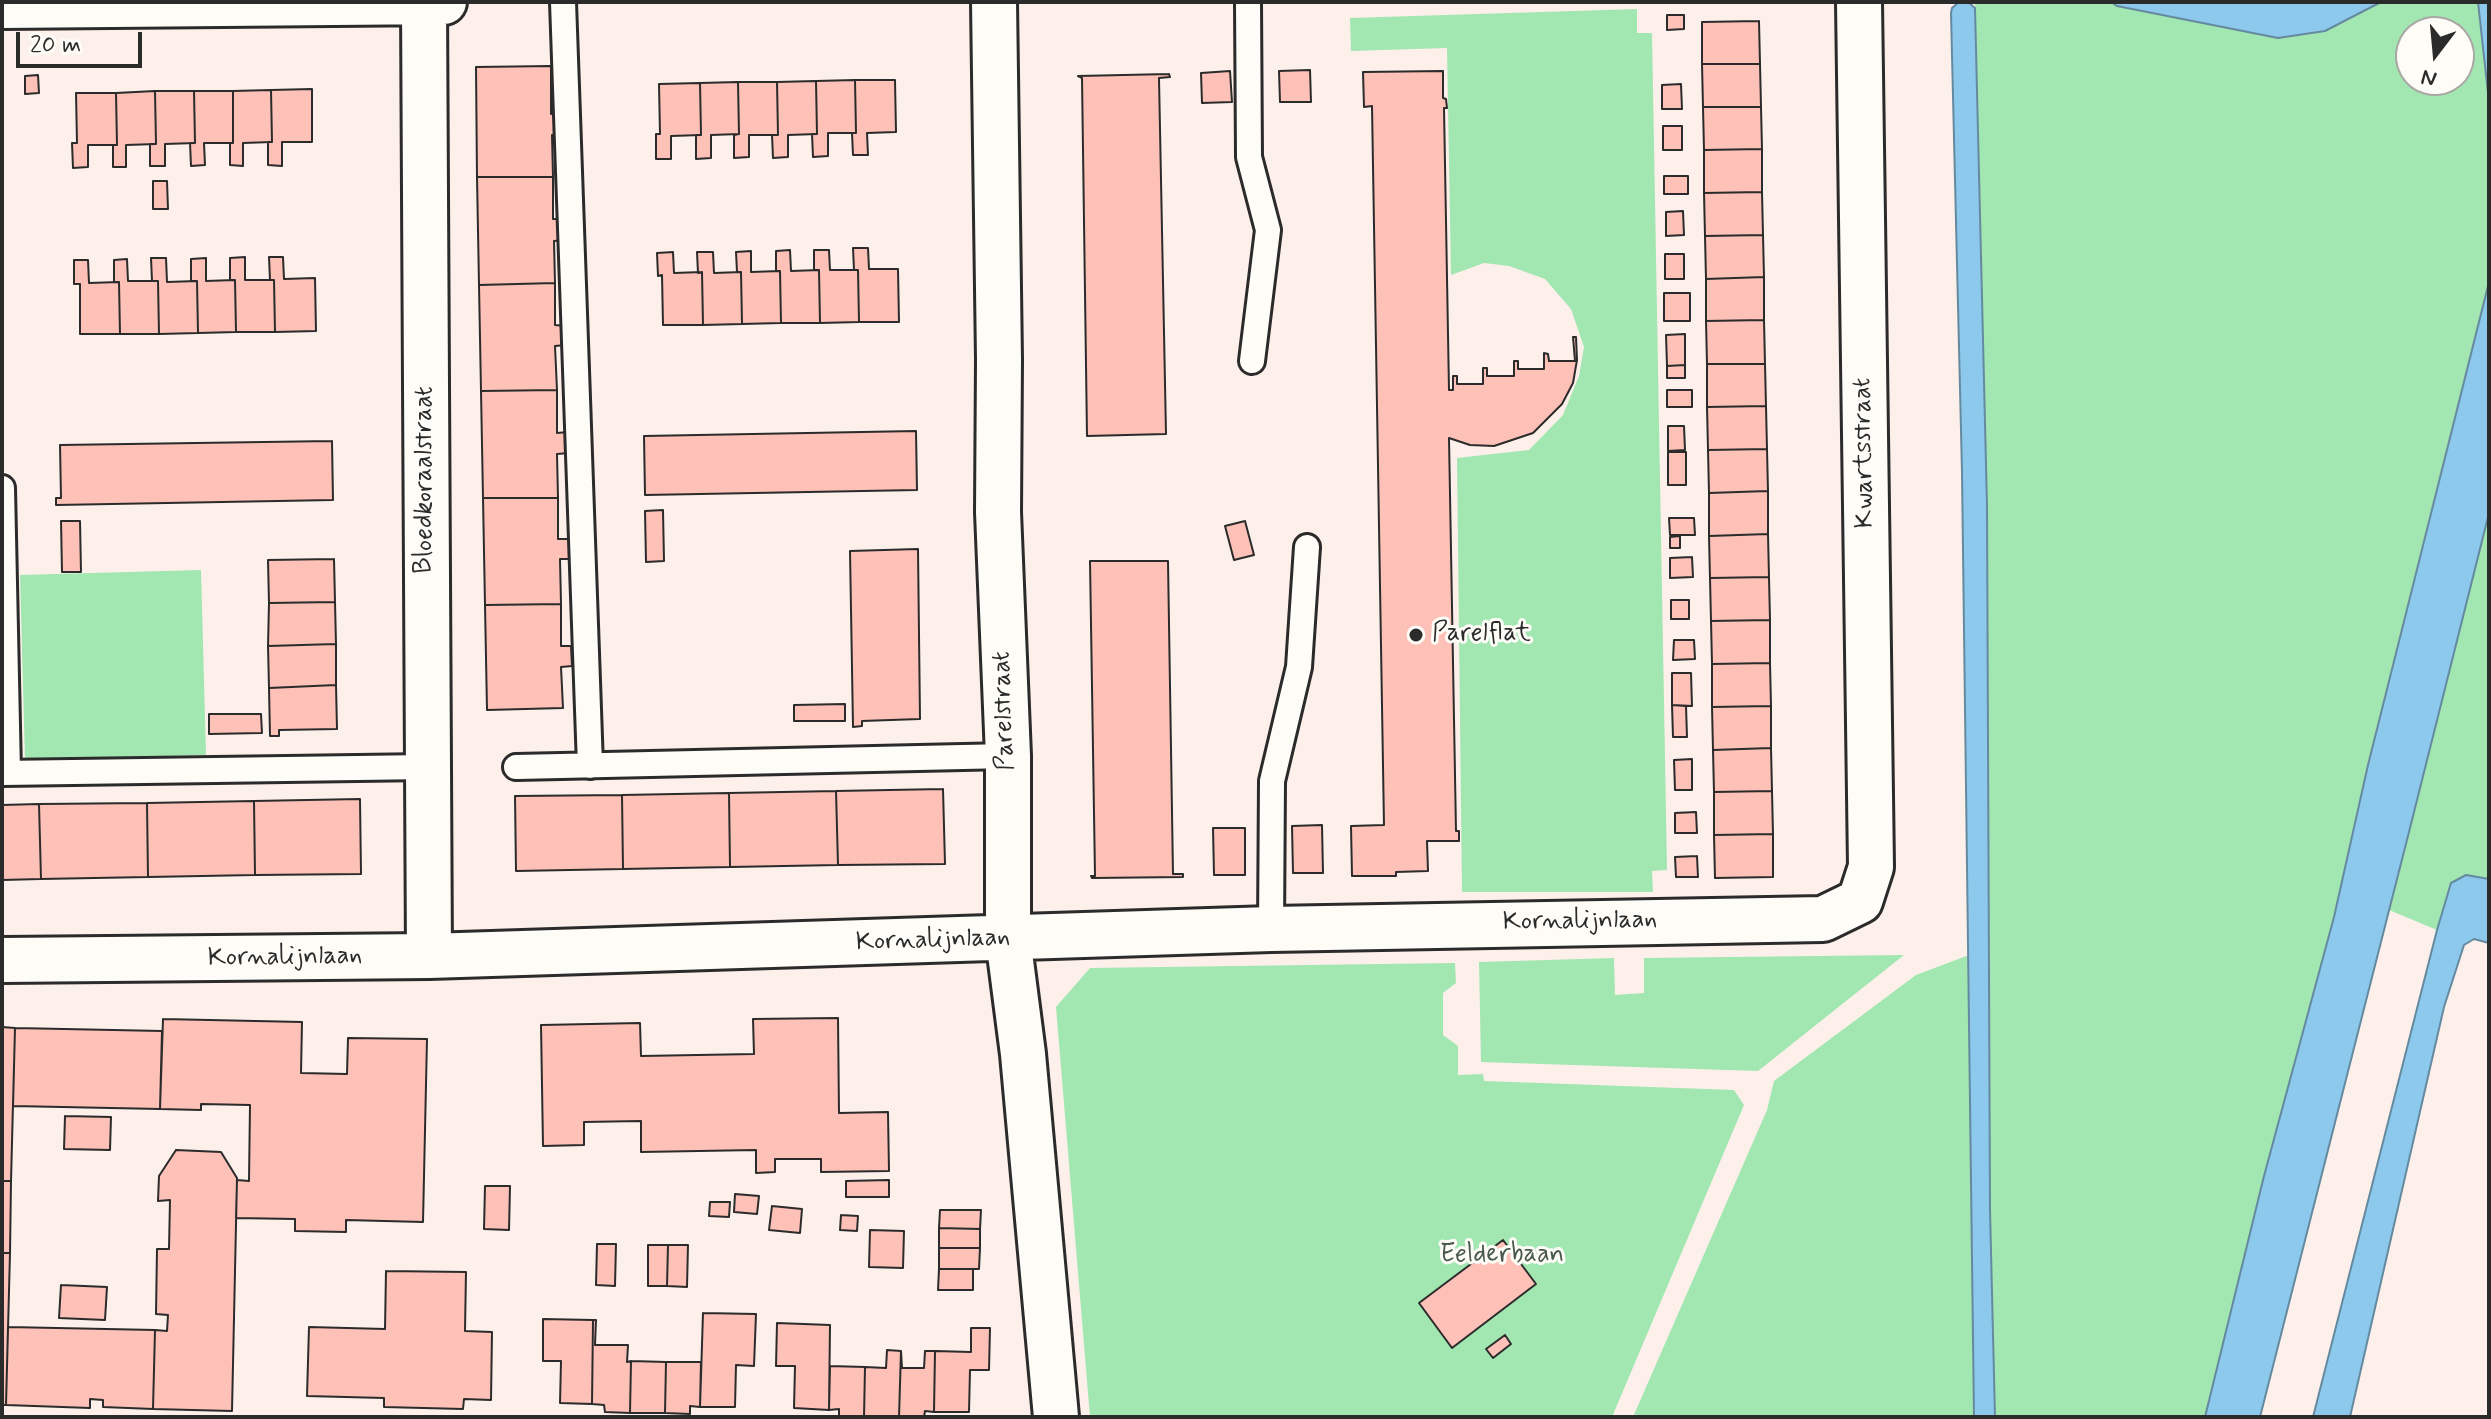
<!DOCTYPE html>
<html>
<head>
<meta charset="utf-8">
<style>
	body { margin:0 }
	#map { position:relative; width:2491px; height:1419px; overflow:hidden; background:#fdf0ea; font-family:Mynerve,sans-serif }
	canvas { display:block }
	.frame { position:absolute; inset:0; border:4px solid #2b2b2b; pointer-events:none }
	.north { position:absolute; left:2395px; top:16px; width:80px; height:80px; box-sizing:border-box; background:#fdfcf7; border:2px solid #a9a8a5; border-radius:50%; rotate:196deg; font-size:22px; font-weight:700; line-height:32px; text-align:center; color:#2b2b2b }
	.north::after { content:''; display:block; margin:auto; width:28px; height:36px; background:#2b2b2b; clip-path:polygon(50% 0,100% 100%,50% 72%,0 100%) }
	.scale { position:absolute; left:16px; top:32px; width:126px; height:36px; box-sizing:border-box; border:4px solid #2b2b2b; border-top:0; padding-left:10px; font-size:24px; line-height:28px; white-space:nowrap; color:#2b2b2b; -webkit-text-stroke:6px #fdfcf7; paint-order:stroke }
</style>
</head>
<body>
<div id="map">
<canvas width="2491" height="1419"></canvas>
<div class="frame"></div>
<div class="north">N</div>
<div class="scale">20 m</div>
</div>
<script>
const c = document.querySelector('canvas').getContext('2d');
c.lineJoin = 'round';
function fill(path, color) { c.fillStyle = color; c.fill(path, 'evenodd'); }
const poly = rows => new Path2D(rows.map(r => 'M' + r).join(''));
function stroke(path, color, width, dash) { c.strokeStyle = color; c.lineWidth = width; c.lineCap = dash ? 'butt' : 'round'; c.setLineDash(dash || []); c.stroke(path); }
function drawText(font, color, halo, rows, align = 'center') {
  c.font = font + ' Mynerve,sans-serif'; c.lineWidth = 6; c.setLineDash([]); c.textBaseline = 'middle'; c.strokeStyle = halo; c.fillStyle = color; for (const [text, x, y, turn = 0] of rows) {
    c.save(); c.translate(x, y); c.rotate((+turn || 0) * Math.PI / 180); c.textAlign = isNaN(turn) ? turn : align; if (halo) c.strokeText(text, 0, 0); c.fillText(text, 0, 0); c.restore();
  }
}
const green = poly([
	[1975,2,2111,2,2117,6,2325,31,2381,2,2478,2,2489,102,2489,282,2368,765,2334,917,2264,1176,2205,1417,1995,1417,1990,1210,1987,506],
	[2411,32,2459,32,2459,80,2411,80],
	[1637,9,1637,33,1652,33,1667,870,1652,871,1653,892,1462,892,1457,458,1529,450,1563,415,1579,376,1584,347,1571,309,1545,279,1509,266,1484,263,1451,275,1447,48,1351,51,1350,18],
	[2489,513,2489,879,2466,875,2451,883,2437,930,2389,910],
	[201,570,206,755,25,760,20,575],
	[1904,955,1758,1071,1481,1062,1479,962,1614,958,1615,995,1644,993,1644,958],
	[1969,955,1974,1417,1633,1417,1767,1110,1774,1081,1916,975],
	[1455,963,1456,983,1443,993,1443,1035,1458,1046,1458,1075,1483,1074,1484,1081,1734,1090,1744,1105,1612,1417,1090,1417,1056,1007,1090,968]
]);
const water = poly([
	[1959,2,1968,2,1975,8,1987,506,1990,1210,1995,1417,1974,1417,1962,472,1951,13,1952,8,1959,2],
	[2111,2,2381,2,2325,31,2278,38,2117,6,2111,2],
	[2478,2,2489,2,2489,102,2478,2],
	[2489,282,2489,513,2410,828,2260,1417,2205,1417,2264,1176,2334,917,2368,765,2489,282],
	[2466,875,2489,879,2489,943,2474,939,2464,945,2444,1007,2350,1417,2313,1417,2437,930,2451,883,2466,875]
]);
const building = poly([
	[1667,15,1684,15,1684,29,1667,30,1667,15],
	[1759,21,1760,64,1702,64,1702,22,1759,21],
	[1702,64,1760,64,1761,107,1703,107,1702,64],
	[551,66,551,114,562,113,562,134,552,135,553,177,477,177,476,67,551,66],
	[1310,70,1311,102,1280,102,1279,71,1310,70],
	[1230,71,1232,102,1202,103,1201,73,1230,71],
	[1443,71,1443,98,1446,99,1447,108,1444,108,1449,390,1453,390,1453,376,1457,376,1457,384,1483,384,1483,368,1487,368,1487,376,1514,376,1514,361,1518,361,1518,369,1544,369,1544,353,1548,354,1549,361,1575,361,1573,337,1576,337,1577,360,1573,383,1562,404,1533,433,1494,446,1470,445,1449,438,1456,831,1459,831,1459,841,1427,841,1428,871,1396,872,1396,876,1352,876,1351,826,1384,825,1372,106,1364,107,1363,72,1443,71],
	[1169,74,1170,77,1159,78,1166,434,1087,436,1082,78,1078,76,1169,74],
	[38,75,39,93,25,94,25,76,38,75],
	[855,80,895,80,896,132,867,133,868,155,853,155,852,133,856,133,855,80],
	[855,80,856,133,828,133,828,156,813,157,812,134,817,134,816,81,855,80],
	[816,81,817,134,788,135,788,157,773,158,772,135,778,135,777,82,816,81],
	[738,82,777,82,778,135,749,135,749,157,734,158,734,135,739,134,738,82],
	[738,82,739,134,711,135,711,158,696,159,696,135,701,135,700,83,738,82],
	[700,83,701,135,671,136,671,159,656,159,656,134,660,134,659,84,700,83],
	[1681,84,1682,109,1662,109,1662,85,1681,84],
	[312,89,312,142,282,142,282,166,268,165,268,142,272,142,271,90,312,89],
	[271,90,272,142,243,143,243,166,230,165,230,143,233,143,233,91,271,90],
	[155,91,156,144,126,145,126,167,113,167,113,145,117,145,116,93,155,91],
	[155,91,194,91,195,143,165,144,165,166,150,166,150,144,156,144,155,91],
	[194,91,233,91,233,143,204,143,205,165,191,166,190,143,195,143,194,91],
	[76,93,116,93,117,145,88,145,88,167,73,168,72,143,77,143,76,93],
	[1703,107,1761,107,1762,149,1704,150,1703,107],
	[1663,126,1682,126,1682,150,1663,150,1663,126],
	[1762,149,1762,192,1704,193,1704,150,1762,149],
	[1664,176,1688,176,1688,194,1664,194,1664,176],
	[477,177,553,177,553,219,564,219,565,240,554,241,555,283,479,285,477,177],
	[153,181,167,181,168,209,153,209,153,181],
	[1762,192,1763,235,1705,236,1704,193,1762,192],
	[1683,211,1684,235,1666,236,1666,212,1683,211],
	[1763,235,1764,277,1706,279,1705,236,1763,235],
	[853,248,868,248,869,269,898,269,899,322,859,322,858,270,854,270,853,248],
	[790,250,791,271,819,270,820,323,781,323,780,271,776,271,776,251,790,250],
	[814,250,829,250,830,270,858,270,859,322,820,323,819,270,814,270,814,250],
	[751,251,751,272,780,271,781,323,742,324,741,272,737,272,736,252,751,251],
	[673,252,674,273,702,272,703,325,663,325,662,275,658,276,657,253,673,252],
	[697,252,713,252,714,273,741,272,742,324,703,325,702,272,698,273,697,252],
	[1665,254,1684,254,1684,279,1665,279,1665,254],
	[245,257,245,280,274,280,275,332,236,332,235,280,230,280,230,258,245,257],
	[269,257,283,257,284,279,315,278,316,331,275,332,274,280,270,280,269,257],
	[151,258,166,258,167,282,197,281,198,333,159,334,158,281,152,281,151,258],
	[206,258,206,281,235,280,236,332,198,333,197,281,191,281,191,259,206,258],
	[127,259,128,281,158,281,159,334,120,334,119,282,114,282,114,260,127,259],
	[74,260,88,260,89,283,119,282,120,334,80,334,80,284,74,284,74,260],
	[1764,277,1764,320,1706,321,1706,279,1764,277],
	[555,283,555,325,566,326,566,345,555,346,557,390,481,391,479,285,555,283],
	[1664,293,1690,293,1690,321,1664,321,1664,293],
	[1764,320,1765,364,1707,364,1706,321,1764,320],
	[1685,334,1685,365,1667,366,1666,335,1685,334],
	[1707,364,1765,364,1766,406,1707,407,1707,364],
	[1685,365,1685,378,1667,378,1667,366,1685,365],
	[557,390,557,433,568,432,569,453,557,454,558,498,483,498,481,391,557,390],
	[1667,390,1692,390,1692,407,1667,407,1667,390],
	[1766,406,1767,449,1708,450,1707,407,1766,406],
	[1668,426,1684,426,1685,450,1668,451,1668,426],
	[916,431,917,490,645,495,644,436,916,431],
	[332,441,333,500,56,505,56,498,61,498,60,445,332,441],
	[1767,449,1768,491,1709,493,1708,450,1767,449],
	[1668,452,1686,452,1686,485,1668,485,1668,452],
	[1768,491,1768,534,1709,536,1709,493,1768,491],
	[483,498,558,498,558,539,569,539,569,559,560,559,561,604,485,605,483,498],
	[663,510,664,561,646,562,645,511,663,510],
	[1669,518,1694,518,1695,535,1670,535,1669,518],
	[61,521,80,521,81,572,62,572,61,521],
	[1245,521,1254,555,1234,560,1225,526,1245,521],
	[1768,534,1769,577,1710,578,1709,536,1768,534],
	[1680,536,1680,548,1670,548,1670,537,1680,536],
	[918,549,920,719,862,721,862,726,853,727,850,551,918,549],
	[1692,557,1693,577,1670,578,1670,558,1692,557],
	[334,559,335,602,269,603,268,560,334,559],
	[1090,561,1168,561,1173,874,1183,874,1183,877,1092,878,1091,876,1095,876,1090,561],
	[1769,577,1770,620,1711,621,1710,578,1769,577],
	[1671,600,1689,600,1689,619,1671,619,1671,600],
	[335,602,336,644,268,646,269,603,335,602],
	[561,604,561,646,571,646,572,666,561,667,563,708,487,710,485,605,561,604],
	[1770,620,1770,663,1712,664,1711,621,1770,620],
	[1674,640,1694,640,1695,659,1673,660,1674,640],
	[336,644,336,685,269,688,268,646,336,644],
	[1770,663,1771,706,1712,707,1712,664,1770,663],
	[1672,673,1691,673,1692,706,1672,705,1672,673],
	[336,685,337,729,279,730,279,736,270,736,269,688,336,685],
	[845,704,845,721,794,721,794,705,845,704],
	[1672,705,1686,706,1687,737,1673,737,1672,705],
	[1771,706,1771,748,1713,750,1712,707,1771,706],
	[209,714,261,714,262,733,209,734,209,714],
	[1771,748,1772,791,1714,792,1713,750,1771,748],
	[1692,759,1692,790,1675,790,1674,760,1692,759],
	[943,789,945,864,838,865,836,791,943,789],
	[836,791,838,865,730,867,729,793,836,791],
	[1772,791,1773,834,1714,835,1714,792,1772,791],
	[729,793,730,867,623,869,622,795,729,793],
	[622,795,623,869,516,871,515,796,622,795],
	[360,799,361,874,255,875,254,801,360,799],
	[254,801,255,875,148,877,147,803,254,801],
	[147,803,148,877,41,879,39,804,147,803],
	[39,804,41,879,2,880,2,805,39,804],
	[1696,812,1697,833,1675,833,1675,813,1696,812],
	[1322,825,1323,873,1293,873,1292,826,1322,825],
	[1213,828,1245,828,1245,875,1214,875,1213,828],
	[1773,834,1773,877,1715,878,1714,835,1773,834],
	[1697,856,1698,877,1676,877,1675,857,1697,856],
	[838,1018,839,1113,888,1112,889,1171,821,1172,821,1159,775,1159,775,1172,756,1173,756,1150,641,1152,641,1121,584,1122,584,1145,543,1146,541,1025,640,1023,641,1056,754,1054,753,1019,838,1018],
	[163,1019,302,1022,301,1073,347,1074,348,1038,427,1039,423,1222,346,1220,346,1232,295,1231,295,1219,236,1218,237,1180,249,1181,250,1105,201,1104,201,1110,160,1109,163,1019],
	[2,1027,15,1028,11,1181,2,1181,2,1027],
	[15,1028,162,1031,160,1109,13,1106,15,1028],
	[65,1116,111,1117,110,1150,64,1149,65,1116],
	[176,1150,221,1152,237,1178,232,1411,153,1409,155,1330,167,1331,168,1315,156,1314,157,1249,169,1249,170,1200,158,1201,159,1176,176,1150],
	[889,1180,889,1197,846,1197,846,1181,889,1180],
	[2,1181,11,1181,10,1253,2,1253,2,1181],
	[485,1186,510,1186,509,1230,484,1229,485,1186],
	[735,1194,759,1196,757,1214,734,1212,735,1194],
	[710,1202,730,1202,729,1217,709,1216,710,1202],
	[772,1206,802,1209,800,1233,769,1230,772,1206],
	[940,1210,981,1210,980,1229,939,1228,940,1210],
	[841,1215,858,1216,857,1231,840,1230,841,1215],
	[939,1228,980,1229,980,1248,939,1248,939,1228],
	[870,1230,904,1231,903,1268,869,1267,870,1230],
	[1503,1240,1536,1284,1452,1348,1419,1303,1503,1240],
	[597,1244,616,1244,615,1286,596,1285,597,1244],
	[648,1245,668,1245,667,1286,648,1286,648,1245],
	[668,1245,688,1245,687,1287,667,1286,668,1245],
	[939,1248,980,1248,979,1269,939,1269,939,1248],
	[2,1253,10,1253,6,1405,2,1405,2,1253],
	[939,1269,973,1269,973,1290,938,1290,939,1269],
	[386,1271,466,1272,465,1331,492,1332,491,1400,464,1399,463,1409,384,1407,384,1398,307,1396,309,1327,385,1329,386,1271],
	[61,1285,107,1287,105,1320,59,1318,61,1285],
	[703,1313,756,1314,754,1366,736,1365,735,1407,700,1407,703,1313],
	[543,1319,593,1320,592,1404,560,1403,561,1361,543,1361,543,1319],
	[593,1320,596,1320,595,1345,628,1345,627,1362,631,1361,630,1413,605,1412,604,1405,592,1404,593,1320],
	[777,1323,830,1325,829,1410,794,1408,795,1366,776,1366,777,1323],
	[8,1327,155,1330,153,1409,103,1407,103,1400,90,1399,90,1408,6,1405,8,1327],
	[971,1328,990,1328,989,1370,970,1370,969,1412,934,1412,935,1351,971,1352,971,1328],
	[1505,1335,1511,1344,1493,1358,1486,1349,1505,1335],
	[887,1350,901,1351,899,1417,864,1417,865,1367,886,1368,887,1350],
	[901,1351,902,1368,924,1368,925,1351,935,1351,934,1412,925,1411,924,1417,899,1417,901,1351],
	[631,1361,666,1362,665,1413,630,1413,631,1361],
	[666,1362,701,1362,700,1407,690,1406,690,1414,665,1413,666,1362],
	[830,1366,865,1367,864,1417,839,1417,839,1409,829,1410,830,1366]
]);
const service = poly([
	[563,2,590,766],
	[1248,2,1249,157,1268,230,1252,361],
	[2,488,8,773],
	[516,767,1008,756],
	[2,773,428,767],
	[1271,929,1272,781,1299,667,1307,547]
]);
const minor = poly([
	[994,2,999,360,998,512,1008,756,1008,938,1023,1054,1056,1417],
	[424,3,429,956],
	[2,6,444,2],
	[2,960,429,956,1271,929,1823,919,1860,901,1871,867,1859,2]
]);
const markers = [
	[1416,635,8,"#2b2b2b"]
];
const streetNames = [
	["Kwartsstraat",1865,453,-91],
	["Bloedkoraalstraat",426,480,-90],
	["Parelstraat",1005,711,-92],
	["Kornalijnlaan",1580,922,-1],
	["Kornalijnlaan",933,941,-2],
	["Kornalijnlaan",285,958,-1]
];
const poiNames = [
	["Parelflat",1432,635]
];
const parkNames = [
	["Eelderbaan",1502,1256]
];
fill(green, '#a2e6b2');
fill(water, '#8cc9ed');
stroke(water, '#658a9f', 2);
fill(building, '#fdc1b7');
stroke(building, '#2b2b2b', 2);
stroke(service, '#2b2b2b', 30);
stroke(minor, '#2b2b2b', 50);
stroke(service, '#fdfcf7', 24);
stroke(minor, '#fdfcf7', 44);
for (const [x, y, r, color] of markers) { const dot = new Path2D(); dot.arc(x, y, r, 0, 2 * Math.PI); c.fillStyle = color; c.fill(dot); stroke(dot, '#fdfcf7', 3); }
drawText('26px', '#2b2b2b', '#fdfcf7', streetNames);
drawText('26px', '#2b2b2b', '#fdfcf7', poiNames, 'left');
drawText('26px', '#495a4d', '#fdfcf7', parkNames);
</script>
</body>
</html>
